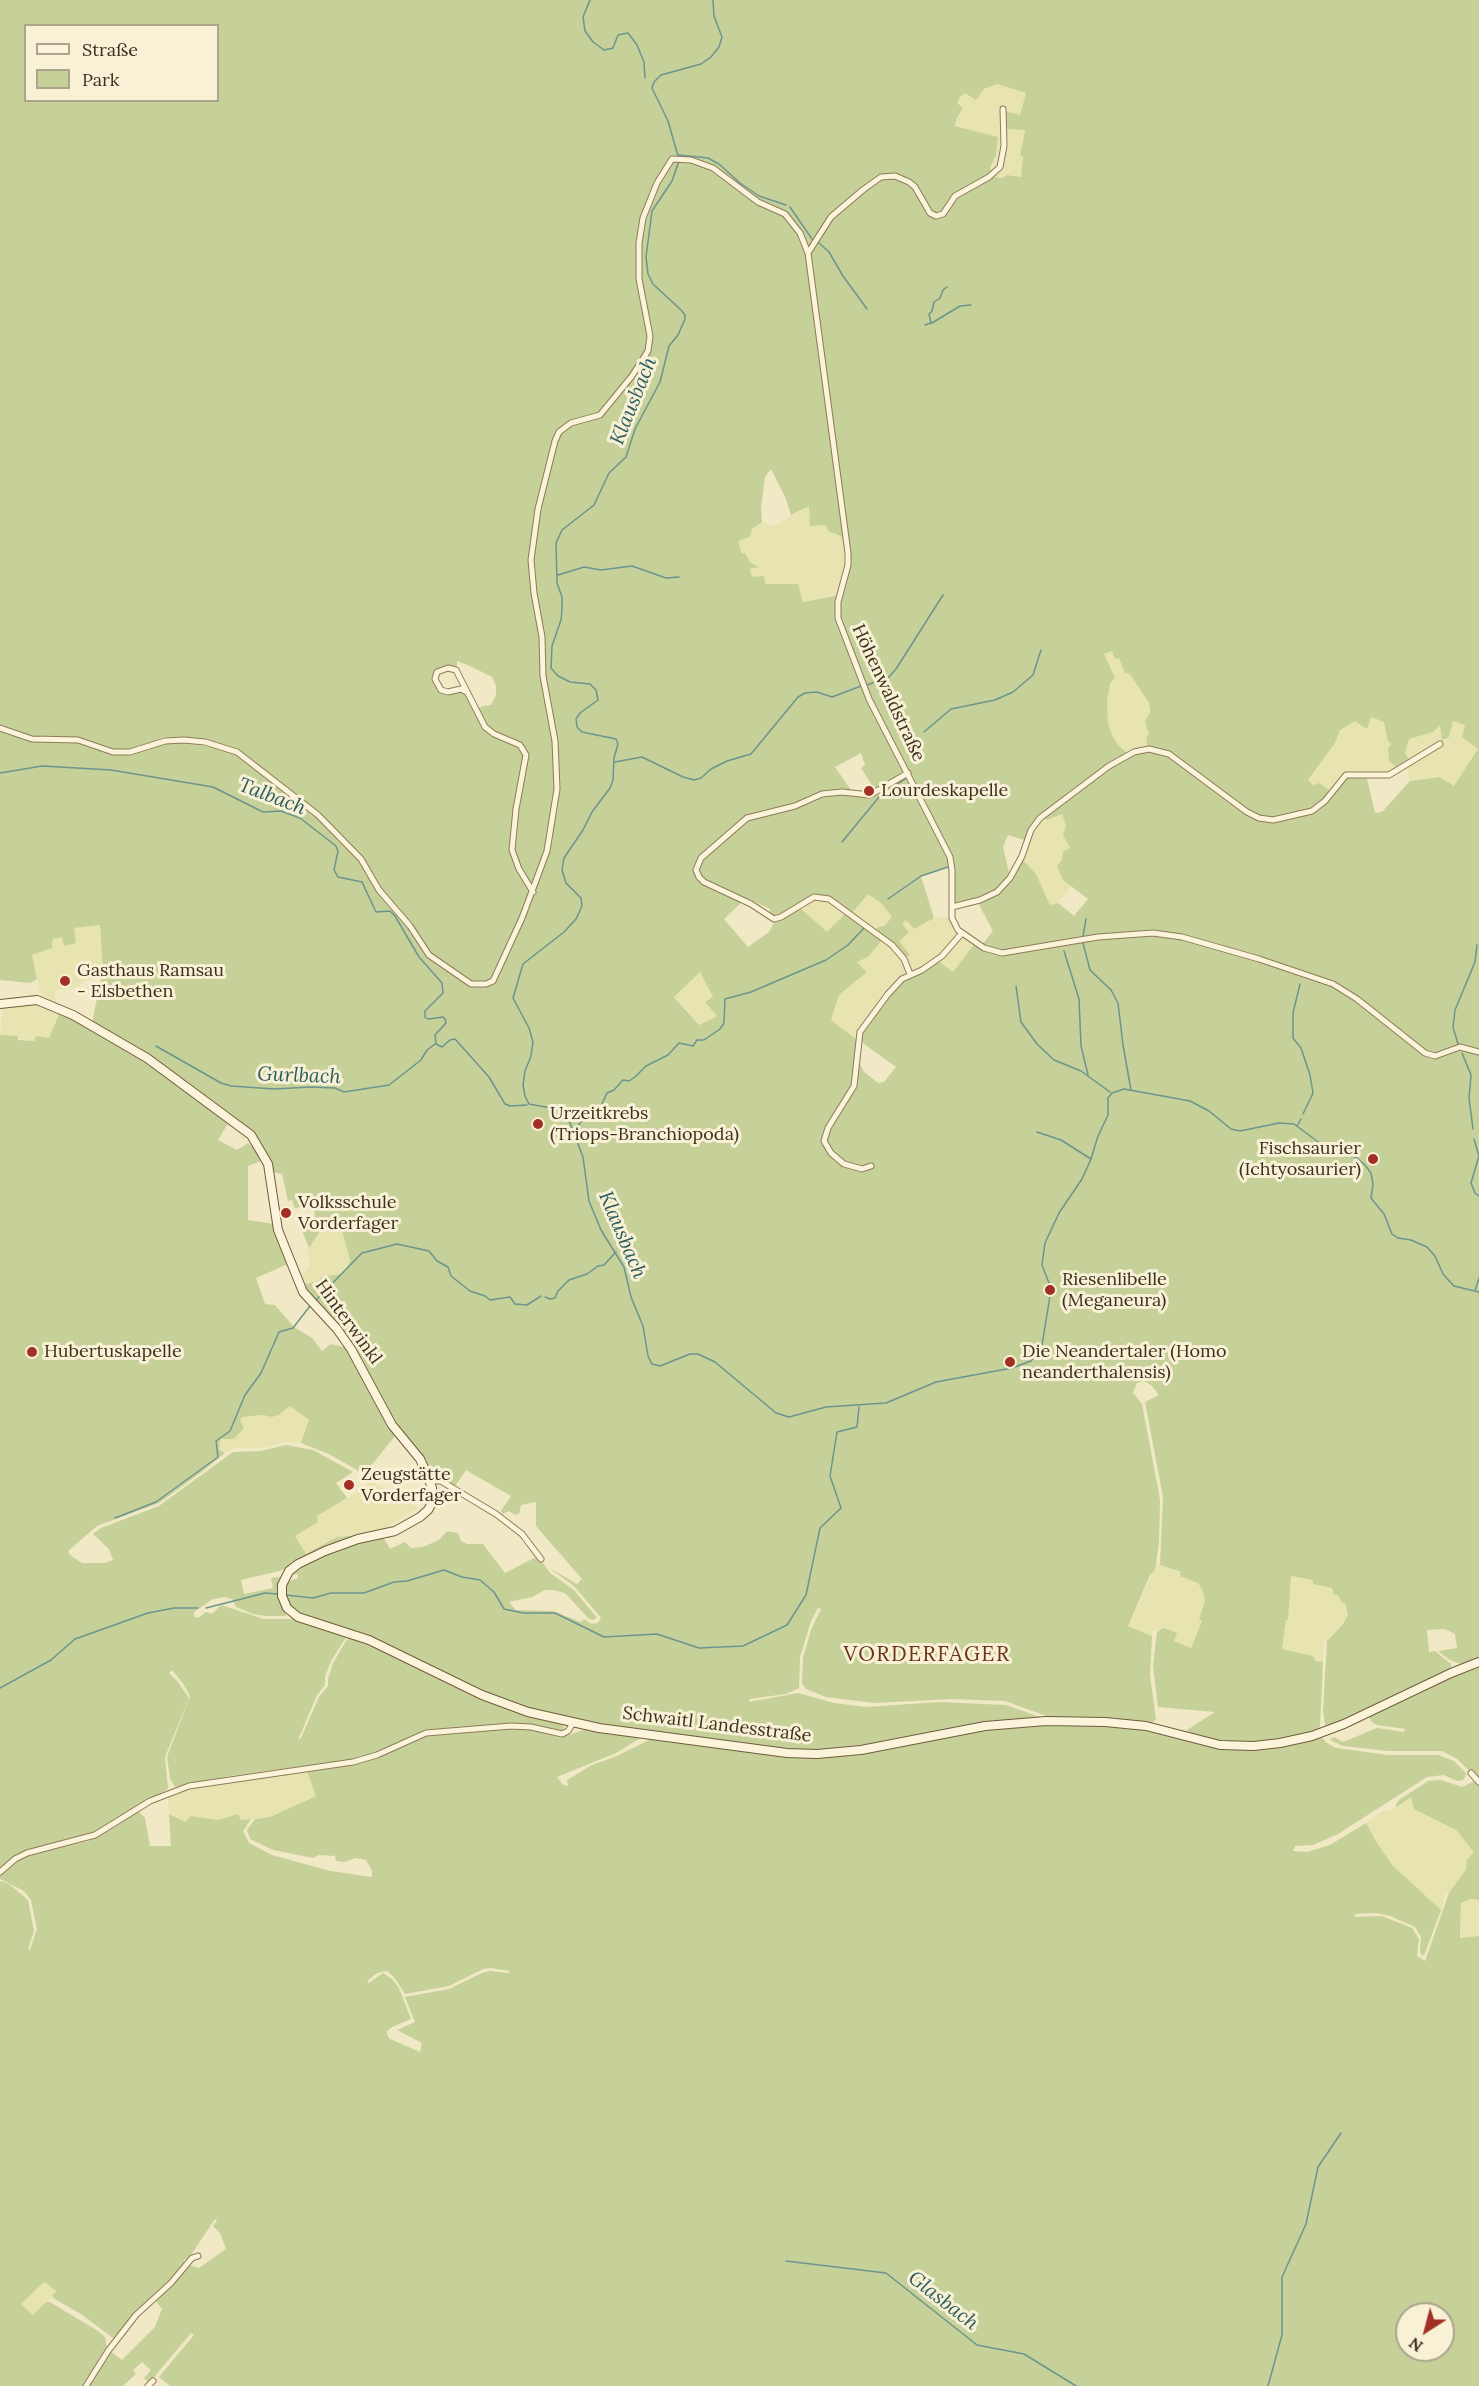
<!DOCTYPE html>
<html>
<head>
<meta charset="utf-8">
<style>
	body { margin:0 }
	#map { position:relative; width:1479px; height:2386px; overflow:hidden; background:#f1e8c5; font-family:Lora,serif }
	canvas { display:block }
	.legend { position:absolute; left:24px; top:24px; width:195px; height:78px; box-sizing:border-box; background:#f8f1d6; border:2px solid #ada48c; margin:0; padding:8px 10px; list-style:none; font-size:18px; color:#3d301e }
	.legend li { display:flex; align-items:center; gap:12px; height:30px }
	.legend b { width:30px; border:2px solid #ada48c }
	.north { position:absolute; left:1395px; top:2302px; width:60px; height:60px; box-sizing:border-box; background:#f8f1d6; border:2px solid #ada48c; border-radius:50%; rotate:216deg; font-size:16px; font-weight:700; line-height:24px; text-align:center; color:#3d301e }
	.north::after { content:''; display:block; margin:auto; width:21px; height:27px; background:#a22f25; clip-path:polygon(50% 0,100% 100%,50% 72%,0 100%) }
</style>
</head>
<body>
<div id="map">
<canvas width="1479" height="2386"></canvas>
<ul class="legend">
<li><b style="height:8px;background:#fbf4da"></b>Straße</li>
<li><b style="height:16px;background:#c5d198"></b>Park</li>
</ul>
<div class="north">N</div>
</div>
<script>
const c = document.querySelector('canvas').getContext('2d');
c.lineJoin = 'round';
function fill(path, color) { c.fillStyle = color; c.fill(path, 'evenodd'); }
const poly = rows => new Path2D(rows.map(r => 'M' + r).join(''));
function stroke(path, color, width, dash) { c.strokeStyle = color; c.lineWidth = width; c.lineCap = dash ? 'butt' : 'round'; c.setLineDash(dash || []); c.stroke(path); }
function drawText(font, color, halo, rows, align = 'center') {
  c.font = font + ' Lora,serif'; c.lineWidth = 6; c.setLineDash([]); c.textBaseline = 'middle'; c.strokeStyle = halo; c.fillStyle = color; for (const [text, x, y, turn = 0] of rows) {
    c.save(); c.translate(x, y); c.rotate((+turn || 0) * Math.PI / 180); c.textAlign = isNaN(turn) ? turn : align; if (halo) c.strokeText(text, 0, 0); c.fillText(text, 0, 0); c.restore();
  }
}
const farmland = poly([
	[997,84,1026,93,1020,115,1005,112,1025,129,1020,156,1023,157,1021,178,1006,175,1004,178,994,177,990,168,996,155,998,137,955,126,962,108,956,103,960,97,965,93,984,89],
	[834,501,848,553,839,595,832,595,803,602,797,584,765,584,752,577,750,569,758,567,742,554,737,541,750,537,752,529,759,523,762,522,774,526,810,505,818,524,825,525],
	[1112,651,1116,659,1119,658,1125,673,1130,674,1149,703,1149,749,1128,754,1118,745,1112,735,1108,723,1107,701,1110,684,1114,677,1104,654],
	[1371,717,1384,722,1388,741,1392,744,1388,751,1389,761,1400,770,1393,774,1357,773,1331,792,1313,785,1308,780,1335,743,1340,730,1355,721,1368,722],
	[1452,721,1465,725,1465,738,1478,749,1454,787,1439,777,1410,781,1406,766,1410,762,1405,753,1409,739,1433,732,1439,725],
	[1062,814,1065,818,1065,832,1071,848,1057,866,1063,880,1072,885,1058,903,1050,905,1036,874,1021,858,1028,837,1042,816,1047,820],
	[868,894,881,903,892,917,875,932,827,933,798,906,808,900],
	[952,916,955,924,975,943,953,972,857,1040,831,1021,839,995,867,972,857,962,868,957,883,939,898,941,902,924,906,920,927,921,934,918],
	[100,925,103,960,101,978,86,980,75,988,54,990,57,1004,61,1009,49,1038,36,1036,34,1041,18,1039,17,1036,0,1035,3,1003,42,1000,32,955,52,948,53,939,62,937,73,928],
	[700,972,713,997,705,1002,718,1016,700,1025,674,996],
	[323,1219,337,1223,341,1227,350,1260,346,1271,343,1274,324,1276,318,1281,303,1285,300,1278,310,1265,307,1254,309,1248,321,1230],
	[290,1406,310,1420,301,1443,286,1442,263,1448,234,1448,225,1453,219,1450,219,1439,234,1439,244,1428,240,1420,242,1417,263,1415,272,1417,279,1415],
	[369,1481,386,1489,416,1506,417,1509,380,1531,337,1537,306,1554,294,1536,317,1522,317,1516,362,1489],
	[1157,1563,1181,1573,1181,1576,1198,1583,1203,1591,1205,1601,1199,1619,1203,1621,1191,1648,1174,1641,1164,1628,1157,1632,1153,1630,1152,1636,1128,1626],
	[1291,1576,1314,1580,1313,1583,1332,1588,1345,1603,1347,1619,1327,1641,1324,1640,1323,1662,1282,1649],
	[307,1771,316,1796,270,1817,241,1820,238,1814,218,1820,191,1816,185,1822,169,1814,168,1795,189,1788],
	[1411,1797,1415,1809,1456,1830,1474,1852,1466,1869,1449,1893,1445,1893,1441,1910,1393,1866,1377,1843,1366,1823,1384,1810,1391,1810],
	[1471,1899,1479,1900,1479,1936,1461,1938,1461,1903],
	[45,2281,56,2291,52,2296,53,2298,46,2302,33,2315,21,2304]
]);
const green = poly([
	[0,0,1479,0,1479,1658,1461,1664,1450,1660,1438,1651,1457,1648,1455,1634,1445,1629,1427,1630,1429,1652,1435,1651,1451,1664,1451,1669,1366,1712,1333,1725,1325,1725,1323,1711,1327,1641,1343,1624,1348,1615,1345,1603,1342,1603,1338,1595,1334,1595,1332,1588,1313,1584,1313,1580,1291,1576,1288,1620,1286,1620,1282,1649,1313,1656,1316,1661,1323,1662,1320,1725,1318,1730,1289,1738,1266,1741,1217,1741,1191,1735,1187,1730,1215,1712,1158,1707,1153,1666,1157,1632,1164,1628,1177,1633,1174,1641,1191,1648,1202,1621,1199,1619,1205,1601,1203,1591,1198,1583,1180,1576,1181,1572,1160,1565,1163,1497,1145,1402,1159,1395,1151,1385,1144,1381,1137,1383,1133,1393,1142,1404,1157,1483,1160,1500,1159,1542,1155,1570,1150,1575,1128,1626,1152,1636,1150,1675,1156,1719,1152,1723,1106,1719,1052,1718,1005,1701,952,1699,874,1703,826,1697,806,1689,802,1683,803,1658,811,1630,821,1609,818,1608,811,1621,800,1657,799,1688,786,1694,750,1699,749,1702,798,1693,834,1703,866,1707,939,1702,1006,1705,1040,1717,990,1722,864,1746,817,1751,787,1750,646,1732,574,1720,513,1704,370,1637,299,1614,289,1606,285,1596,287,1582,298,1578,298,1574,289,1575,305,1563,339,1548,383,1537,390,1549,405,1542,411,1548,423,1547,439,1540,447,1531,458,1533,461,1541,467,1544,483,1544,505,1573,538,1556,550,1573,574,1590,597,1618,592,1620,588,1618,565,1593,553,1590,545,1590,532,1597,509,1602,516,1610,553,1611,581,1622,584,1619,592,1624,598,1623,601,1618,574,1586,548,1567,577,1584,582,1579,536,1526,536,1502,521,1505,519,1514,515,1515,509,1511,503,1514,501,1511,511,1496,466,1470,455,1486,439,1477,433,1477,422,1456,393,1422,358,1356,339,1328,307,1293,303,1285,318,1281,322,1276,337,1275,346,1271,350,1260,341,1227,337,1223,323,1219,321,1230,309,1248,301,1228,315,1217,314,1209,309,1206,295,1208,292,1200,288,1201,282,1174,272,1172,266,1155,247,1126,178,1075,92,1023,103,969,100,925,74,928,76,943,64,946,62,937,53,939,52,948,32,955,37,979,31,983,0,980,0,730,29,740,78,742,118,754,137,752,162,744,181,742,227,750,244,758,270,778,319,819,338,840,341,837,321,814,291,790,240,751,221,744,195,739,164,737,139,748,127,751,110,749,78,739,29,737,0,726],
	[26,26,218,26,218,100,26,100],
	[997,84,1026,93,1020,115,1005,111,1006,129,1025,130,1020,156,1023,157,1021,177,1006,175,1003,178,994,177,990,168,996,155,998,137,955,126,957,118,963,108,957,103,960,97,965,93,976,100,984,89],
	[771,469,786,499,791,515,809,506,810,526,825,525,829,532,837,534,846,540,848,565,839,595,803,602,798,584,765,584,764,576,752,577,750,569,759,567,750,562,745,553,742,554,738,541,750,537,752,529,762,522,761,508,765,477],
	[1112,651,1115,659,1119,658,1125,673,1130,674,1149,703,1150,712,1145,722,1149,734,1146,738,1148,749,1128,754,1118,745,1112,735,1108,723,1107,701,1110,684,1115,678,1104,654],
	[457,661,470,666,492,677,496,686,496,695,491,705,483,706,477,709,488,728,520,744,526,750,528,755,526,774,517,812,513,849,516,860,535,892,502,968,497,973,531,893,514,864,509,845,515,795,524,759,521,749,485,729,465,694,462,691,448,693,437,690,434,684,435,673,441,668,457,668],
	[1371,717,1384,722,1388,741,1391,744,1388,749,1389,761,1400,770,1411,763,1405,753,1409,739,1433,732,1440,725,1442,740,1449,737,1453,721,1465,725,1462,737,1478,749,1454,786,1439,777,1410,781,1382,812,1375,813,1366,775,1346,775,1331,792,1320,783,1313,785,1308,780,1335,743,1340,730,1355,721,1367,729],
	[861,753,865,765,861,768,876,791,870,795,853,793,835,767],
	[1062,814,1066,826,1063,835,1070,848,1063,852,1062,860,1057,866,1063,880,1088,899,1074,916,1058,903,1050,905,1036,874,1021,858,1010,877,1003,847,1008,835,1027,841,1031,830,1042,817,1047,820],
	[952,865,952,907,977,901,993,931,981,946,975,943,953,972,937,960,922,970,904,977,888,994,864,1026,860,1032,859,1040,857,1040,831,1020,839,995,867,972,857,962,868,957,883,939,904,959,910,955,899,941,909,932,902,924,906,920,914,929,934,918,921,876],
	[868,894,881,903,892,917,884,926,878,927,875,932,851,914],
	[814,897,829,899,850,913,844,915,827,932,798,906],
	[749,899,770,909,770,917,776,919,769,932,748,947,724,919,743,901],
	[700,972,713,997,705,1002,717,1016,699,1025,674,997],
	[860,1041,896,1067,884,1082,878,1083,864,1072,858,1060],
	[60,1012,130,1051,230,1120,218,1140,237,1150,248,1143,253,1147,263,1160,248,1166,248,1220,274,1224,288,1264,256,1278,265,1304,275,1305,294,1327,312,1338,322,1351,331,1344,347,1348,396,1435,364,1474,329,1454,301,1443,309,1420,290,1406,279,1415,272,1417,263,1415,242,1417,240,1420,244,1428,234,1439,220,1439,219,1450,225,1453,203,1471,159,1503,97,1526,68,1551,71,1556,82,1563,104,1563,113,1560,109,1549,93,1534,101,1528,159,1506,233,1452,261,1451,286,1445,313,1450,353,1472,336,1483,347,1498,317,1516,318,1522,295,1536,306,1554,337,1537,368,1534,279,1571,241,1580,244,1594,273,1588,271,1578,280,1577,286,1616,266,1616,253,1614,236,1607,232,1599,225,1597,213,1599,194,1612,194,1617,198,1618,206,1612,212,1614,221,1605,264,1619,294,1619,347,1636,331,1661,325,1677,325,1685,317,1695,298,1740,301,1738,319,1697,328,1686,328,1679,333,1663,349,1636,560,1723,564,1726,563,1730,554,1731,536,1725,504,1724,463,1729,426,1731,361,1758,230,1776,175,1787,170,1778,167,1757,190,1696,182,1682,172,1670,169,1673,177,1681,189,1698,165,1757,168,1789,90,1835,14,1857,0,1869,0,1035,18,1036,18,1040,34,1041,36,1036,49,1038],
	[1479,1665,1479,1780,1457,1759,1442,1751,1388,1751,1343,1746,1330,1740,1334,1737,1343,1742,1377,1728,1404,1732,1405,1729,1377,1725,1372,1722,1369,1717,1453,1675],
	[1076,1724,1146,1729,1192,1742,1282,1745,1283,1747,1322,1738,1327,1743,1336,1748,1388,1755,1438,1755,1454,1761,1465,1772,1466,1775,1463,1780,1457,1781,1444,1775,1427,1777,1338,1834,1313,1845,1295,1846,1293,1851,1307,1852,1330,1845,1366,1823,1377,1843,1393,1866,1441,1910,1425,1953,1422,1956,1420,1952,1421,1937,1415,1927,1390,1916,1375,1913,1354,1914,1356,1917,1382,1916,1412,1928,1419,1939,1417,1956,1425,1961,1449,1893,1466,1869,1467,1860,1474,1852,1456,1830,1414,1809,1411,1797,1396,1807,1396,1805,1399,1800,1428,1781,1441,1780,1462,1787,1475,1781,1479,1785,1479,1900,1471,1899,1461,1903,1460,1938,1479,1936,1479,2386,170,2386,159,2377,194,2335,191,2333,149,2383,144,2378,151,2370,142,2362,133,2370,136,2374,123,2386,89,2386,110,2351,122,2360,155,2327,162,2309,155,2300,189,2265,199,2268,226,2249,220,2233,213,2226,217,2221,215,2219,191,2255,184,2260,184,2263,179,2271,113,2338,81,2314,53,2298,52,2296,56,2291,45,2282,43,2283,21,2304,33,2315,46,2302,50,2302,98,2331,105,2337,107,2348,84,2386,0,2386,0,1881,9,1884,28,1900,34,1931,28,1949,30,1950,37,1929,31,1900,24,1891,0,1879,0,1875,16,1861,31,1855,88,1841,138,1811,145,1818,150,1846,171,1846,169,1814,185,1822,191,1816,218,1820,238,1814,241,1820,251,1819,243,1831,249,1843,272,1855,330,1871,372,1877,372,1871,366,1860,356,1858,344,1862,336,1861,335,1856,319,1855,313,1858,273,1850,250,1839,247,1830,255,1819,270,1817,316,1796,307,1771,362,1763,427,1735,511,1728,541,1731,560,1738,586,1729,642,1737,616,1753,557,1777,563,1785,568,1786,567,1780,592,1765,617,1756,651,1739,787,1756,1002,1727],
	[491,1968,510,1971,508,1973,490,1971,482,1973,449,1989,405,1997,415,2022,397,2030,422,2043,420,2052,390,2039,387,2035,387,2031,392,2027,411,2019,399,1988,392,1979,383,1973,369,1983,367,1981,377,1973,387,1971,394,1977,405,1994,449,1986,483,1969],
	[1407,2314,1443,2314,1443,2350,1407,2350]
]);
const stream = poly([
	[590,0,583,17,585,31,593,42,604,50,613,48,618,35,628,33,637,45,644,62,645,78],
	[679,155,708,158,719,164,740,183,759,196,786,205],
	[678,156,668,121,652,88,654,82,661,75,701,64,711,57,719,47,722,37,714,16,713,0],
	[679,161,672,181,652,211,646,257,648,274,653,284,681,310,685,315,685,319,678,335,669,346,660,382,635,429,626,457,609,473,594,505,562,530,556,543,557,583,562,597,562,610,561,620,552,646,551,668,558,676,570,682,590,684,596,690,598,700,580,713,576,719,577,727,582,732,616,739,618,744,614,758,613,780,610,788,592,812,583,830,564,858,562,870,566,883,581,898,582,906,576,919,564,932,523,964,513,998,529,1028,533,1042,531,1056,525,1071,523,1085,525,1096,529,1104,557,1109,563,1113,570,1123,583,1157,589,1201,601,1230,624,1267,631,1297,643,1326,648,1356,652,1364,660,1366,690,1354,698,1354,715,1362,776,1413,789,1417,826,1407,886,1403,936,1382,1012,1368,1031,1361,1042,1345,1050,1296,1049,1283,1042,1265,1045,1243,1059,1213,1082,1179,1091,1159,1098,1136,1108,1115,1108,1098,1112,1093,1124,1089,1190,1101,1209,1111,1231,1129,1240,1131,1279,1123,1294,1124,1321,1144,1357,1158,1365,1165,1371,1173,1373,1184,1371,1198,1384,1214,1392,1234,1398,1238,1411,1240,1427,1247,1435,1256,1443,1274,1454,1286,1479,1292],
	[790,207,812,239],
	[819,243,829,252,843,276,867,309],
	[932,323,960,306,971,305],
	[925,325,931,323,929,314,932,311,934,302,940,298,943,290,947,287],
	[558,575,584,567,601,570,632,566,666,578,679,577],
	[867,685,889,677,896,669,943,595],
	[924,732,951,709,995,700,1013,692,1033,675,1041,650],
	[615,762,642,757,683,777,694,780,701,778,711,769,727,761,751,754,798,697,805,693,817,692,832,697,861,686],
	[0,773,42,766,111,770,213,787,263,812,281,811,300,818,336,846,338,851,334,870,338,877,362,882,376,912,390,911,395,916,419,957,442,983,443,993,425,1011,425,1017,428,1019,443,1017,445,1019,446,1023,435,1035,436,1044,442,1047,450,1040,455,1039,489,1077,505,1104,510,1106,527,1105],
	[842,842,879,797,905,779],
	[888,899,921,876,948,867],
	[1083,936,1086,919],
	[1083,943,1090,970,1111,990,1118,1003,1123,1045,1131,1090],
	[1064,951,1079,999,1081,1046,1088,1075],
	[1300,984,1293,1013,1293,1038,1301,1048,1310,1075,1313,1093,1303,1114],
	[1016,986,1021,1022,1037,1044,1054,1060,1081,1071,1110,1092],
	[1458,1044,1453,1027,1455,1010,1475,962,1477,945],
	[156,1046,221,1083,231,1086,274,1089,311,1087,335,1088,344,1092,389,1085,421,1060,427,1050,435,1044],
	[1462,1053,1471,1075,1469,1098,1473,1129],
	[1297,1126,1301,1119],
	[574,1131,590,1110,601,1106,607,1093,614,1090,623,1080,629,1081,635,1077,646,1066,668,1055,679,1043,693,1046,697,1040,704,1040,720,1029,724,1023,725,999,751,992,826,960,848,945,864,928],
	[1037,1132,1061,1140,1091,1159],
	[1474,1139,1479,1156,1471,1183,1475,1193,1479,1196],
	[1475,1291,1479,1278],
	[545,1297,550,1299,555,1298,558,1291,569,1280,587,1274,598,1266,604,1265,616,1252],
	[315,1301,362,1253,397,1244,429,1251,437,1261,448,1267,451,1276,470,1291,485,1296,490,1300,510,1297,515,1304,527,1305,541,1296],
	[115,1518,156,1502,218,1457,216,1441,230,1431,245,1395,261,1373,279,1332,293,1328,310,1306],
	[286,1595,313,1598,331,1593,364,1593,394,1582,407,1581,444,1570,462,1577,480,1580,494,1592,504,1609,523,1613,555,1613,604,1637,657,1634,699,1648,743,1646,787,1625,806,1595,820,1528,841,1508,830,1476,837,1432,857,1427,859,1407],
	[206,1608,265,1593,278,1594],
	[0,1688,51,1660,75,1639,148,1613,174,1608,198,1608],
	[786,2261,886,2273,977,2345,1024,2354,1076,2386],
	[1268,2386,1282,2335,1282,2277,1306,2224,1318,2167,1341,2133]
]);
const street = poly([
	[808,253,831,217,864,189,881,177,895,176,909,182,915,187,930,213,936,216,943,214,955,196,989,177,1000,167,1004,146,1003,109],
	[467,692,461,689,448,692,441,690,435,679,437,672,448,668,456,670,485,727,494,734,520,745,526,755,516,809,512,850,519,869,533,892],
	[0,728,32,739,78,740,113,752,130,752,165,741,184,740,205,742,237,752,318,815,361,859,379,890,410,926,429,955,471,984,486,984,493,981,522,918,547,851,557,789,555,741,543,676,542,637,534,593,531,560,538,509,555,441,559,432,571,423,600,415,632,376,648,351,650,336,639,279,639,243,643,218,657,183,672,159,691,160,713,168,758,202,785,214,800,233,808,253,848,553,848,565,838,602,838,618,869,699,950,857,952,870,952,918,958,930,984,948,1002,953,1098,937,1153,933,1182,937,1259,959,1333,984,1357,999,1425,1053,1435,1056,1460,1047,1479,1052],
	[908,773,870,795,842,792,822,794,795,806,747,818,701,858,696,870,699,877,704,882,751,904,774,919,781,917,814,897,829,899,892,945,904,959,910,974],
	[952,907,980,900,997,892,1010,878,1022,856,1031,830,1040,818,1109,766,1134,752,1149,749,1169,754,1247,812,1259,818,1273,820,1312,811,1325,801,1346,775,1389,775,1440,744],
	[871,1166,862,1169,844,1164,831,1153,824,1141,828,1128,854,1086,860,1032,888,994,902,979,922,970,942,956,962,933],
	[430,1481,441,1481,496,1514,522,1534,541,1559],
	[1471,1773,1479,1782],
	[0,1872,15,1859,27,1853,95,1835,150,1801,189,1786,353,1762,377,1755,426,1733,511,1726,531,1727,562,1734,568,1731,573,1723],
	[86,2386,108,2351,136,2315,171,2283,192,2258,198,2256],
	[148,2386,153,2381]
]);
const secondary = poly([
	[0,1004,37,1000,73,1015,147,1058,251,1135,268,1164,278,1230,303,1292,337,1329,351,1349,392,1425,420,1459,426,1472,432,1488,433,1501,428,1510,420,1517,395,1531,358,1539,325,1551,298,1564,289,1571,282,1585,282,1596,287,1608,298,1617,369,1640,482,1695,528,1712,599,1728,787,1753,817,1754,861,1750,985,1726,1046,1721,1105,1722,1146,1726,1220,1745,1254,1746,1280,1743,1312,1736,1344,1724,1451,1673,1479,1662]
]);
const markers = [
	[869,791,6,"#a22f25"],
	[65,981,6,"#a22f25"],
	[538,1124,6,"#a22f25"],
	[1373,1159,6,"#a22f25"],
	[286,1213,6,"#a22f25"],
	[1050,1290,6,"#a22f25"],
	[32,1352,6,"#a22f25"],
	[1010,1362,6,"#a22f25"],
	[349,1485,6,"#a22f25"]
];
const streetNames = [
	["Höhenwaldstraße",888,693,65],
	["Hinterwinkl",348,1322,54],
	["Schwaitl Landesstraße",717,1725,7]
];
const poiNames = [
	["Lourdeskapelle",881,791],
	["Gasthaus Ramsau",77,971],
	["- Elsbethen",77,992],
	["Urzeitkrebs",550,1114],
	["(Triops-Branchiopoda)",550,1135],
	["Fischsaurier",1361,1149,"right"],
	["(Ichtyosaurier)",1361,1170,"right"],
	["Volksschule",298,1203],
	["Vorderfager",298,1224],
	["Riesenlibelle",1062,1280],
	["(Meganeura)",1062,1301],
	["Hubertuskapelle",44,1352],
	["Die Neandertaler (Homo",1022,1352],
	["neanderthalensis)",1022,1373],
	["Zeugstätte",361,1475],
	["Vorderfager",361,1496]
];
const waterNames = [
	["Klausbach",634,401,-68],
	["Talbach",272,797,21],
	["Gurlbach",299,1076,2],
	["Klausbach",622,1235,67],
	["Glasbach",943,2301,38]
];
const quarterNames = [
	["VORDERFAGER",927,1655]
];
fill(farmland, '#e8e4b2');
fill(green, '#c5d198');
stroke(stream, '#6d948e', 1.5);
stroke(street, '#8e7a5a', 7);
stroke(secondary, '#705b3d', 10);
stroke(street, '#fbf4da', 5);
stroke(secondary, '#fbf4da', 8);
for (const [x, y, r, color] of markers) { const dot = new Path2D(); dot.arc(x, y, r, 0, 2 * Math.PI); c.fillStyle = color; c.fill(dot); stroke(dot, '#f8f1d6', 2); }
drawText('18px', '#3d301e', '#f8f1d6', streetNames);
drawText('18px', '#3d301e', '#f8f1d6', poiNames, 'left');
drawText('italic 20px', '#2d5d5e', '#f8f1d6', waterNames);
c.letterSpacing = '1.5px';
drawText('21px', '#6d331b', '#f8f1d6', quarterNames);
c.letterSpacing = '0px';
</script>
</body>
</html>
